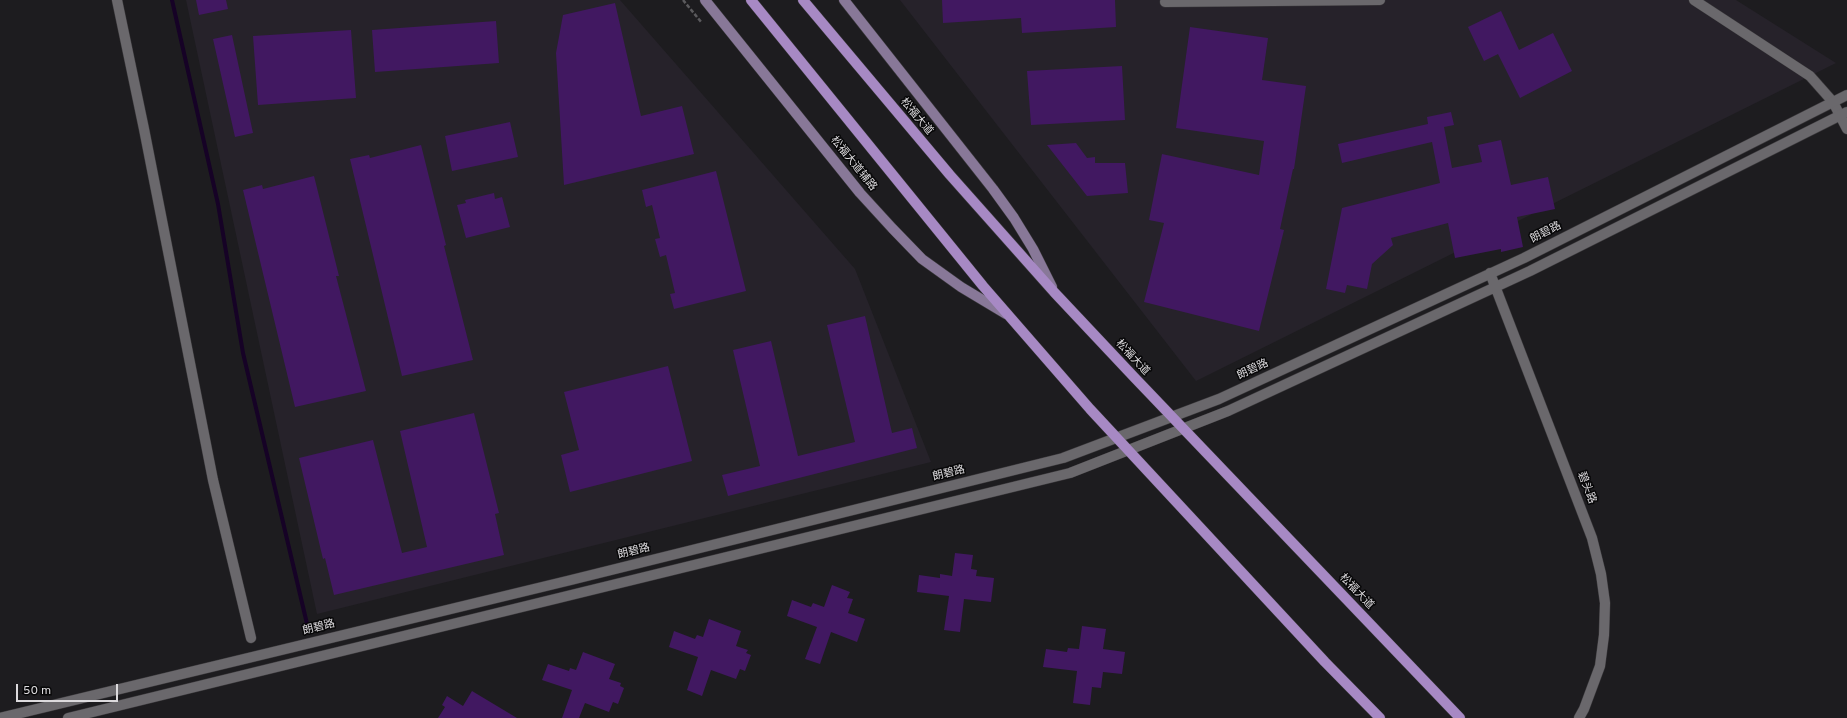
<!DOCTYPE html>
<html>
<head>
<meta charset="utf-8">
<style>
	body { margin:0 }
	#map { position:relative; width:1847px; height:718px; overflow:hidden; background:#1d1c1f; font-family:Overpass,sans-serif }
	canvas { display:block }
	.scale { position:absolute; left:16px; top:684px; width:102px; height:18px; box-sizing:border-box; border:2px solid #dcdadd; border-top:0; padding-left:5px; font-size:12px; line-height:14px; white-space:nowrap; color:#dcdadd; -webkit-text-stroke:3px #070708; paint-order:stroke }
</style>
</head>
<body>
<div id="map">
<canvas width="1847" height="718"></canvas>
<div class="scale">50 m</div>
</div>
<script>
const c = document.querySelector('canvas').getContext('2d');
c.lineJoin = 'round';
function fill(path, color) { c.fillStyle = color; c.fill(path, 'evenodd'); }
const poly = rows => new Path2D(rows.map(r => 'M' + r).join(''));
function stroke(path, color, width, dash) { c.strokeStyle = color; c.lineWidth = width; c.lineCap = dash ? 'butt' : 'round'; c.setLineDash(dash || []); c.stroke(path); }
function drawText(font, color, halo, rows, align = 'center') {
  c.font = font + ' Overpass,"Noto Sans SC",sans-serif'; c.lineWidth = 3; c.setLineDash([]); c.textBaseline = 'middle'; c.strokeStyle = halo; c.fillStyle = color; for (const [text, x, y, turn = 0] of rows) {
    c.save(); c.translate(x, y); c.rotate((+turn || 0) * Math.PI / 180); c.textAlign = isNaN(turn) ? turn : align; if (halo) c.strokeText(text, 0, 0); c.fillText(text, 0, 0); c.restore();
  }
}
const built = poly([
	[186,0,620,0,855,269,931,462,317,614],
	[900,0,1736,0,1836,63,1196,381]
]);
const stream = poly([
	[172,0,218,204,243,353,308,628]
]);
const building = poly([
	[196,0,226,0,228,9,199,15],
	[942,0,1115,0,1116,27,1022,33,1021,18,943,23],
	[615,3,641,116,682,106,694,154,564,185,556,53,563,15],
	[1501,11,1519,50,1553,33,1572,71,1520,98,1498,54,1484,61,1468,27],
	[496,21,499,63,375,72,372,30],
	[1190,27,1268,38,1262,80,1306,86,1294,169,1293,169,1280,229,1284,230,1259,331,1144,302,1164,223,1149,220,1162,154,1259,175,1264,141,1176,128],
	[351,30,356,98,258,105,253,36],
	[232,35,253,133,235,137,213,39],
	[1122,66,1125,120,1031,125,1027,71],
	[1451,112,1454,125,1444,127,1452,168,1482,162,1478,145,1501,140,1511,185,1548,177,1555,209,1517,217,1523,247,1501,252,1501,249,1455,258,1448,223,1391,238,1393,245,1372,264,1367,289,1347,285,1345,293,1326,289,1342,208,1440,183,1432,142,1342,163,1338,144,1428,124,1427,117],
	[510,122,518,157,452,171,445,136],
	[1076,143,1087,158,1095,157,1095,163,1125,163,1128,193,1087,196,1047,145],
	[421,145,446,245,444,246,473,360,402,376,350,159,369,155,370,158],
	[716,171,746,291,674,309,670,294,675,293,666,255,660,257,655,239,660,238,652,205,646,207,642,190],
	[314,176,339,276,336,276,366,391,295,407,243,190,262,185,263,189],
	[494,193,495,199,502,197,510,227,466,238,457,205,466,203,465,200],
	[865,316,892,433,912,428,917,448,728,496,722,475,760,466,733,350,771,341,798,456,855,442,827,325],
	[668,366,692,461,570,492,561,455,579,450,564,392],
	[474,413,499,513,495,514,504,555,334,595,325,558,323,559,299,458,373,440,402,553,427,547,400,431],
	[955,553,973,555,971,569,977,570,976,576,994,578,991,602,964,599,960,632,944,630,949,596,917,592,919,575,940,578,940,574,952,576],
	[832,585,850,592,847,598,853,599,848,613,865,619,857,642,831,632,820,664,805,659,817,627,787,616,792,600,811,607,813,603,824,607],
	[709,619,741,631,736,646,748,650,746,653,751,655,745,671,740,669,736,679,711,670,702,696,687,690,698,657,669,647,674,631,695,639,697,635,703,637],
	[1082,626,1106,629,1103,649,1125,652,1122,674,1103,672,1101,688,1092,687,1090,705,1073,703,1077,671,1043,667,1046,649,1067,652,1068,648,1079,649],
	[583,652,615,664,609,679,621,683,620,686,624,688,618,704,613,702,609,712,585,703,579,718,562,718,572,690,542,680,548,664,569,671,570,668,576,670],
	[472,691,517,718,438,718,445,707,442,705,447,696,463,706]
]);
const path = poly([
	[683,0,702,23]
]);
const minor = poly([
	[1694,0,1810,76,1833,102,1847,129],
	[1165,2,1380,0]
]);
const tertiary = poly([
	[117,0,144,129,213,480,251,638],
	[1490,273,1592,538,1601,574,1605,603,1604,635,1600,666,1584,709,1579,718],
	[0,718,571,580,1063,458,1219,399,1524,258,1847,95],
	[68,718,1070,473,1228,411,1530,271,1847,112]
]);
const secondary = poly([
	[705,0,860,193,892,228,922,259,961,287,1006,314],
	[844,0,993,189,1014,218,1033,249,1052,287]
]);
const primary = poly([
	[751,0,983,286,1090,409,1325,662,1380,718],
	[803,0,950,175,1054,292,1133,376,1460,718]
]);
const streetNames = [
	["松福大道",916,117,50],
	["松福大道辅路",853,164,51],
	["朗碧路",1546,233,-27],
	["松福大道",1132,358,47],
	["朗碧路",1253,370,-25],
	["朗碧路",949,474,-14],
	["碧头路",1586,488,69],
	["朗碧路",634,552,-14],
	["松福大道",1356,592,46],
	["朗碧路",319,628,-14]
];
fill(built, '#26222a');
stroke(stream, '#160226', 4);
fill(building, '#411861');
stroke(minor, '#3b393c', 11);
stroke(tertiary, '#3b393c', 11);
stroke(secondary, '#3b393c', 11);
stroke(primary, '#3b393c', 11);
stroke(path, '#5b5a5d', 2.5, [4, 2]);
stroke(minor, '#6a686c', 10);
stroke(tertiary, '#6a686c', 10);
stroke(secondary, '#887898', 10);
stroke(primary, '#a789c4', 10);
drawText('11px', '#dcdadd', '#070708', streetNames);
</script>
</body>
</html>
